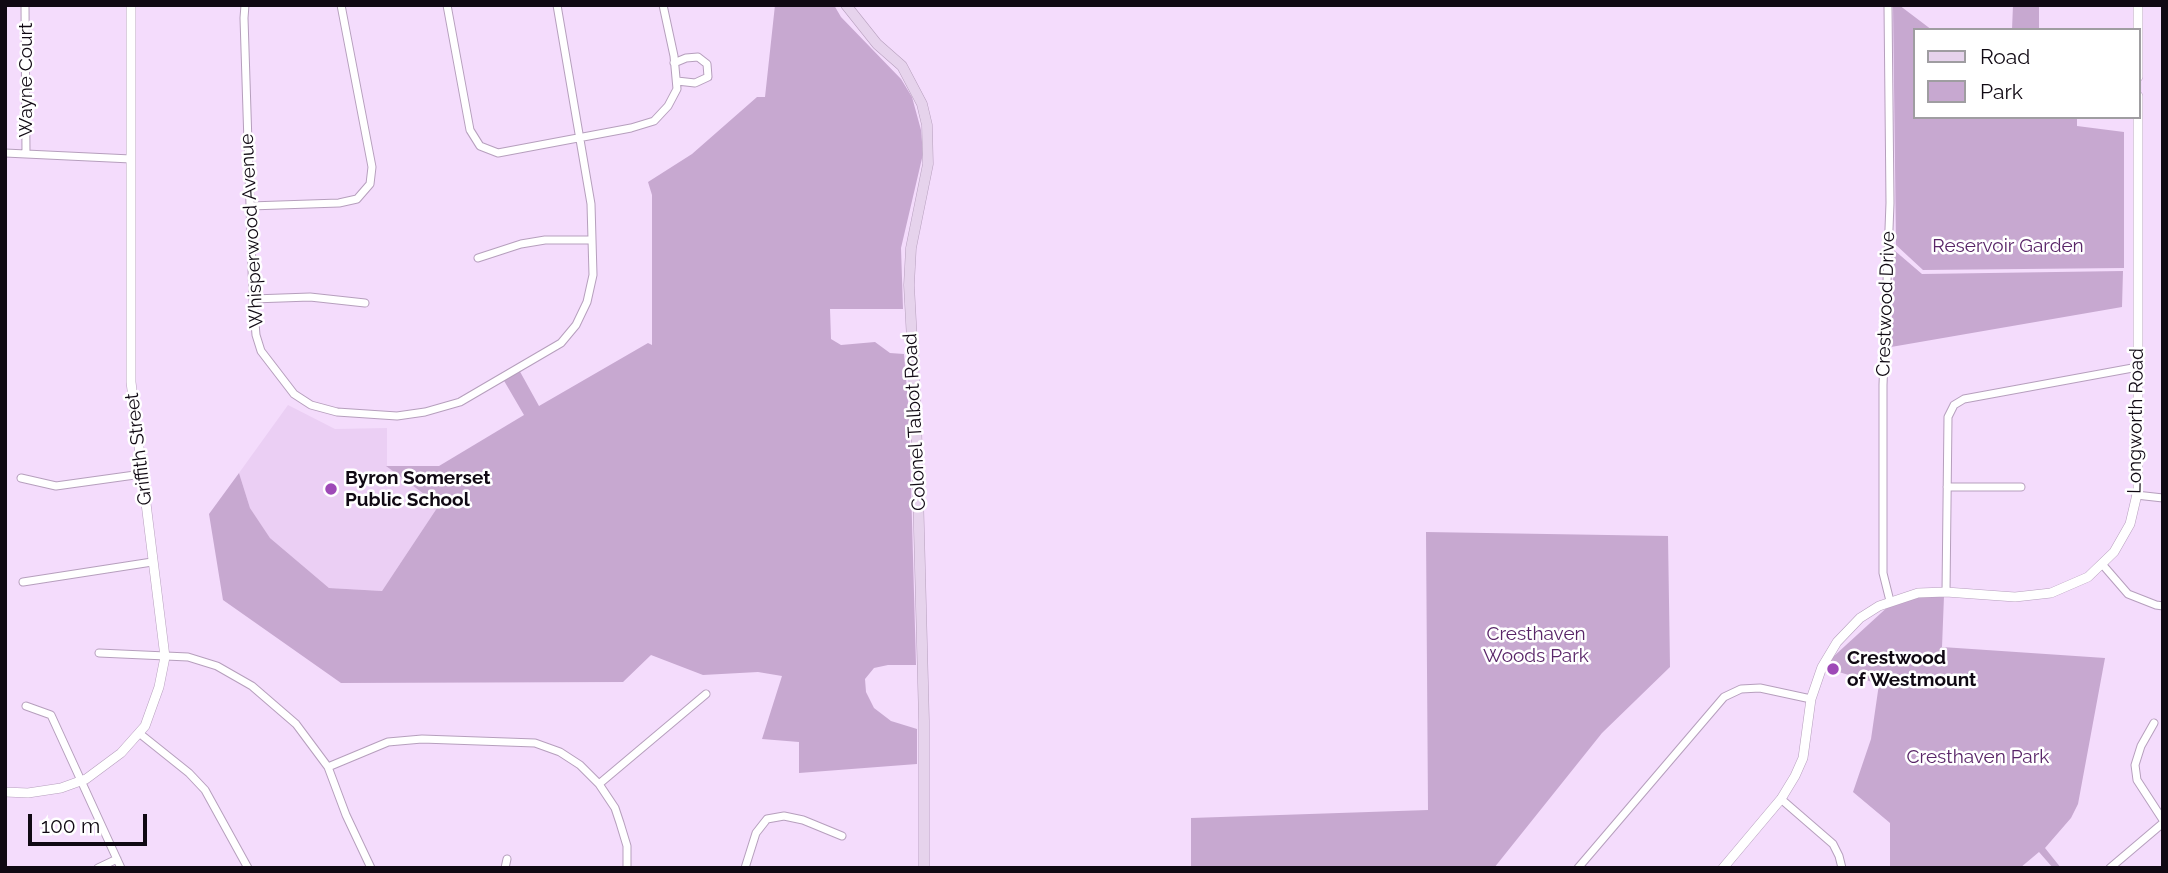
<!DOCTYPE html>
<html>
<head>
<meta charset="utf-8">
<style>
	body { margin:0 }
	#map { position:relative; width:2168px; height:873px; overflow:hidden; background:#f4dcfc; font-family:Raleway,sans-serif }
	canvas { display:block }
	.frame { position:absolute; inset:0; border:7px solid #100913; pointer-events:none }
	.legend { position:absolute; left:1913px; top:28px; width:228px; height:91px; box-sizing:border-box; background:#fff; border:2px solid #9f9da1; margin:0; padding:9px 12px; list-style:none; font-size:21px; color:#100913 }
	.legend li { display:flex; align-items:center; gap:14px; height:35px }
	.legend b { width:35px; border:2px solid #9f9da1 }
	.scale { position:absolute; left:28px; top:814px; width:119px; height:32px; box-sizing:border-box; border:4px solid #100913; border-top:0; padding-left:9px; font-size:21px; line-height:24px; white-space:nowrap; color:#100913; -webkit-text-stroke:5px #fff; paint-order:stroke }
</style>
</head>
<body>
<div id="map">
<canvas width="2168" height="873"></canvas>
<div class="frame"></div>
<ul class="legend">
<li><b style="height:9px;background:#e6d3ec"></b>Road</li>
<li><b style="height:19px;background:#c7a8d0"></b>Park</li>
</ul>
<div class="scale">100 m</div>
</div>
<script>
const c = document.querySelector('canvas').getContext('2d');
c.lineJoin = 'round';
function fill(path, color) { c.fillStyle = color; c.fill(path, 'evenodd'); }
const poly = rows => new Path2D(rows.map(r => 'M' + r).join(''));
function stroke(path, color, width, dash) { c.strokeStyle = color; c.lineWidth = width; c.lineCap = dash ? 'butt' : 'round'; c.setLineDash(dash || []); c.stroke(path); }
function drawText(font, color, halo, rows, align = 'center') {
  c.font = font + ' Raleway,sans-serif'; c.lineWidth = 5; c.setLineDash([]); c.textBaseline = 'middle'; c.strokeStyle = halo; c.fillStyle = color; for (const [text, x, y, turn = 0] of rows) {
    c.save(); c.translate(x, y); c.rotate((+turn || 0) * Math.PI / 180); c.textAlign = isNaN(turn) ? turn : align; if (halo) c.strokeText(text, 0, 0); c.fillText(text, 0, 0); c.restore();
  }
}
const built = poly([
	[288,405,335,429,387,428,387,466,439,505,382,591,329,588,270,538,250,508,239,473]
]);
const green = poly([
	[775,5,834,5,841,17,901,79,912,97,921,130,923,154,901,248,903,309,830,309,831,339,841,345,875,342,890,353,904,354,909,414,916,665,888,665,874,668,865,679,866,692,874,708,891,721,917,729,917,764,799,773,799,742,762,739,782,676,758,672,703,675,651,655,623,682,341,683,223,600,209,514,239,473,250,508,270,538,329,588,382,591,439,505,386,466,439,466,524,415,503,379,518,368,539,406,648,343,652,345,652,195,648,182,692,154,757,97,765,97],
	[1893,5,1899,5,1932,30,1914,30,1914,117,2077,117,2077,126,2124,132,2124,268,1923,270,1896,245],
	[2013,5,2039,5,2039,30,2012,30],
	[1894,250,1922,274,2123,271,2122,307,1891,347],
	[1426,532,1668,536,1670,667,1602,733,1494,868,1191,868,1191,818,1428,810],
	[1928,596,1944,596,1942,647,2105,658,2078,804,2071,818,2045,848,2061,868,2053,868,2039,852,2020,868,1890,868,1890,823,1853,792,1871,739,1879,684,1822,667,1892,603]
]);
const minor = poly([
	[25,5,26,154],
	[245,5,244,18,253,299,256,335,261,351,294,394,311,405,337,412,397,416,425,412,460,402,561,343,576,325,587,302,593,275,591,204,557,5],
	[447,5,470,130,480,146,498,153,631,128,654,121,668,106,677,89,674,56,663,5],
	[1888,5,1890,203,1883,385,1883,573,1890,601],
	[674,63,686,58,698,57,707,64,708,77,695,83,677,81],
	[5,153,131,159],
	[250,206,339,203,357,199,370,184,372,167,341,5],
	[478,258,521,244,545,240,591,240],
	[253,299,310,297,365,303],
	[21,478,56,486,142,474],
	[1947,487,2021,487],
	[2136,495,2163,498],
	[2102,564,2128,594,2156,605,2163,606],
	[23,582,152,562],
	[1946,592,1948,417,1954,405,1964,399,2138,367],
	[99,653,188,657,217,666,252,686,296,724,328,767,346,815,371,868],
	[26,706,51,715,121,868],
	[2154,723,2141,746,2135,765,2137,780,2163,820],
	[139,733,189,773,205,790,248,868],
	[328,767,388,742,422,739,535,743,560,752,580,765,599,784,615,808,620,823,627,846,627,868],
	[599,784,706,694],
	[1781,799,1833,844,1839,856,1842,868],
	[98,868,117,859],
	[505,868,507,859],
	[745,868,756,833,767,819,784,816,803,820,842,836],
	[1578,868,1724,697,1741,689,1760,688,1811,699],
	[2110,868,2163,823]
]);
const tertiary = poly([
	[2138,77,2138,5],
	[5,792,28,793,61,788,86,779,121,753,145,726,159,687,165,657,131,382,131,5],
	[1723,868,1781,799,1795,776,1803,758,1811,699,1822,667,1837,642,1860,618,1879,606,1918,593,1946,592,2015,597,2051,593,2088,577,2114,552,2130,524,2138,490,2138,96]
]);
const secondary = poly([
	[846,5,877,44,902,66,922,104,927,125,928,164,911,248,909,285,916,414,924,721,924,868]
]);
const markers = [
	[331,489,7,"#9e49b7"],
	[1833,669,7,"#9e49b7"]
];
const streetNames = [
	["Wayne Court",26,80,-90],
	["Whisperwood Avenue",252,231,-93],
	["Crestwood Drive",1886,304,-88],
	["Longworth Road",2136,421,-89],
	["Colonel Talbot Road",915,422,-93],
	["Griffith Street",139,449,-97]
];
const parkNames = [
	["Reservoir Garden",2008,246],
	["Cresthaven",1536,634],
	["Woods Park",1536,656],
	["Cresthaven Park",1978,757]
];
const poiNames = [
	["Byron Somerset",345,478],
	["Public School",345,500],
	["Crestwood",1847,658],
	["of Westmount",1847,680]
];
fill(built, '#ebcff4');
fill(green, '#c7a8d0');
stroke(minor, '#b69fbd', 9);
stroke(tertiary, '#b69fbd', 10);
stroke(secondary, '#b69fbd', 11);
stroke(minor, '#fff', 7);
stroke(tertiary, '#fff', 9);
stroke(secondary, '#e6d3ec', 10);
for (const [x, y, r, color] of markers) { const dot = new Path2D(); dot.arc(x, y, r, 0, 2 * Math.PI); c.fillStyle = color; c.fill(dot); stroke(dot, '#fff', 2.5); }
drawText('19px', '#100913', '#fff', streetNames);
drawText('19px', '#592568', '#fff', parkNames);
drawText('bold 19px', '#100913', '#fff', poiNames, 'left');
</script>
</body>
</html>
